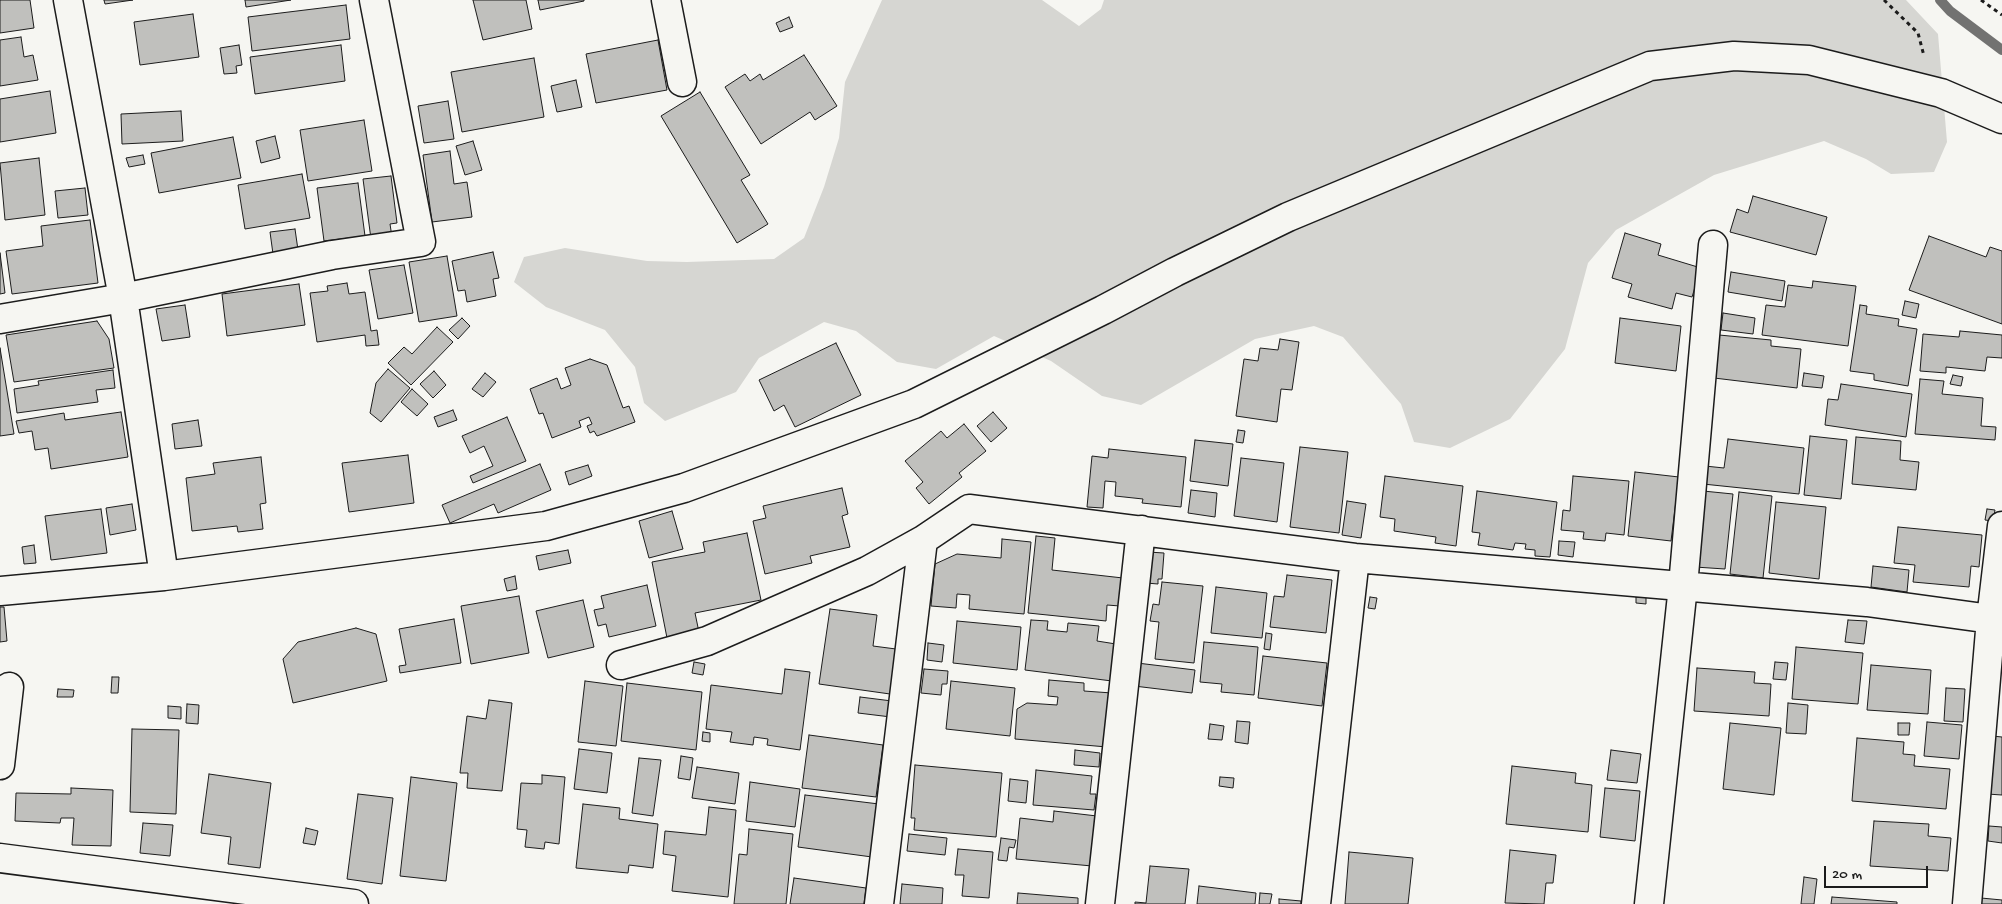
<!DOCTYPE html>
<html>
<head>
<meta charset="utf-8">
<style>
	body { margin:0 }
	#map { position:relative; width:2002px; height:904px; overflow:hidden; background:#f6f6f2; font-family:"Gochi Hand",sans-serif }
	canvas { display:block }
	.scale { position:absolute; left:1824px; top:866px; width:104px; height:22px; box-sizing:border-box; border:2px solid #1c1c1c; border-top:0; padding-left:6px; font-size:15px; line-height:18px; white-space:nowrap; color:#1c1c1c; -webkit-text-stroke:4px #f6f6f2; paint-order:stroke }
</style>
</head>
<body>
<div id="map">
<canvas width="2002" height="904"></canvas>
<div class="scale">20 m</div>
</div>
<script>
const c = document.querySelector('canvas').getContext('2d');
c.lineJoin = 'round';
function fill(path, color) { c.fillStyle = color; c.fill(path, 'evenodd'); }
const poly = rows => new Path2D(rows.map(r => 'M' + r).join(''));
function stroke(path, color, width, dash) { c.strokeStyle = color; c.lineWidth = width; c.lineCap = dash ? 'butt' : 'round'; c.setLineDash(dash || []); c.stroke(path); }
const green = poly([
	[882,0,1042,0,1079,26,1101,9,1104,0,1906,0,1938,34,1947,142,1934,172,1891,174,1866,159,1824,141,1714,175,1616,230,1588,263,1565,349,1510,419,1450,448,1414,442,1401,404,1343,337,1314,326,1255,339,1141,405,1102,396,1051,361,994,336,936,369,897,362,856,331,824,322,759,358,736,392,665,421,644,403,635,367,605,330,546,307,514,282,524,257,565,248,647,261,687,262,774,259,804,238,824,187,839,138,845,82]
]);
const stream = poly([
	[1940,0,1950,11,2002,50]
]);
const building = poly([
	[0,0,30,0,34,28,0,33,0,0],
	[104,0,133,0,105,4,104,0],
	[245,0,291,0,246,7,245,0],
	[473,0,526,0,532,29,483,40,473,0],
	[538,0,584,0,584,1,540,10,538,0],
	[346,5,350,39,252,51,248,17,346,5],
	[193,14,199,57,140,65,134,22,193,14],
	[789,17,793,27,780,32,776,23,789,17],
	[21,37,24,57,33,55,38,80,0,86,0,40,21,37],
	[658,40,667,90,596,103,586,54,658,40],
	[239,45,242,65,236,66,237,73,224,74,220,48,239,45],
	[341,45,345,81,255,94,250,57,341,45],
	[804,55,837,106,815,120,810,112,761,144,725,87,745,74,750,81,760,74,763,80,804,55],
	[534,58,544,117,462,132,451,72,534,58],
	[576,80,582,107,557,112,551,86,576,80],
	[50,91,56,133,0,142,0,99,50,91],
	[700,92,750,175,741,180,768,224,737,243,661,116,700,92],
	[448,101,454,139,424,143,418,106,448,101],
	[181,111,183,141,122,144,121,114,181,111],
	[364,120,372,171,308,181,300,130,364,120],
	[275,136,280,158,261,163,256,141,275,136],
	[233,137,241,178,159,193,151,153,233,137],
	[473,141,482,170,465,175,456,146,473,141],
	[450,151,454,184,467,182,472,217,432,222,423,155,450,151],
	[143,155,145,164,129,167,126,158,143,155],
	[39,158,45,215,5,220,0,163,39,158],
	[302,174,310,218,245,229,238,185,302,174],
	[391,176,397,223,390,224,392,237,371,239,363,179,391,176],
	[358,183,365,236,324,241,317,188,358,183],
	[85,188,88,215,58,218,55,191,85,188],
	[1753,196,1827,217,1816,255,1730,232,1737,209,1748,213,1753,196],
	[90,220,98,283,12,294,6,251,43,246,41,226,90,220],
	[295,229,298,250,273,254,270,232,295,229],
	[1625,233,1661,244,1658,255,1701,268,1692,297,1676,293,1672,309,1628,297,1632,284,1612,278,1625,233],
	[1929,236,1986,257,1990,247,2002,251,2002,324,1909,290,1929,236],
	[493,252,499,278,493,279,496,296,467,302,465,290,458,291,452,261,493,252],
	[0,253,5,293,0,294,0,253],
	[447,256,457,316,419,322,409,262,447,256],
	[404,265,413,313,378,319,369,270,404,265],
	[1731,272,1785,281,1782,301,1728,292,1731,272],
	[1813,281,1856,286,1848,346,1762,335,1766,305,1785,307,1788,285,1812,288,1813,281],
	[347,283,349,294,365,292,371,331,377,330,379,345,366,346,365,335,317,342,310,293,328,291,327,286,347,283],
	[299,284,305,325,227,336,222,294,299,284],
	[1905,301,1919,304,1916,318,1902,315,1905,301],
	[185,305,190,337,162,341,156,309,185,305],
	[1860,305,1867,306,1866,314,1899,319,1898,326,1917,329,1908,386,1874,380,1874,374,1850,371,1860,305],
	[1723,313,1755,318,1753,334,1721,330,1723,313],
	[462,318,470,326,458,339,449,330,462,318],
	[1620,318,1681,326,1676,371,1615,363,1620,318],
	[97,321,109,339,114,368,14,382,6,335,97,321],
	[437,327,453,342,411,385,388,363,404,347,412,354,437,327],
	[1960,331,2002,335,2002,358,1987,357,1985,371,1946,367,1946,373,1920,371,1923,334,1959,337,1960,331],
	[1719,335,1771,340,1771,346,1801,349,1797,388,1714,378,1719,335],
	[1280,339,1299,342,1292,390,1281,389,1277,422,1236,416,1244,359,1258,361,1260,348,1278,350,1280,339],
	[836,343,861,395,795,427,784,405,774,411,759,380,836,343],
	[0,348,14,434,0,436,0,348],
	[590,359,607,365,623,408,629,406,635,422,597,436,594,431,590,433,587,426,592,424,589,417,579,421,581,427,552,438,543,413,539,414,530,389,557,378,561,389,571,385,565,368,590,359],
	[388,369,410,388,381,422,370,413,376,383,388,369],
	[113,370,115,388,96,390,98,402,17,413,14,389,39,385,38,381,113,370],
	[434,371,446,385,433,398,420,384,434,371],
	[485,373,496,382,483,397,472,389,485,373],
	[1804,373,1824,376,1822,388,1802,386,1804,373],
	[1953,375,1963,377,1961,386,1950,384,1953,375],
	[1920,379,1944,381,1942,394,1983,398,1981,426,1996,427,1995,440,1915,434,1920,379],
	[1841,384,1912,394,1906,437,1825,425,1828,399,1838,400,1841,384],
	[412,389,428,404,417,416,401,402,412,389],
	[453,410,457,420,438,427,434,417,453,410],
	[121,412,128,457,51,469,48,448,35,450,32,431,19,433,16,421,64,413,65,420,121,412],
	[993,412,1007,428,991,442,977,426,993,412],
	[507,417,526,461,473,483,470,476,493,466,484,446,470,453,462,436,507,417],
	[198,420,202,446,175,449,172,424,198,420],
	[964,424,986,451,959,473,962,477,929,504,916,488,923,482,905,461,941,431,947,438,964,424],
	[1238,430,1245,431,1243,443,1236,442,1238,430],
	[1810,436,1847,440,1841,499,1804,495,1810,436],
	[1856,437,1901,441,1900,460,1919,462,1916,490,1852,484,1856,437],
	[1728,439,1804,448,1799,494,1703,484,1705,466,1724,468,1728,439],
	[1195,440,1233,444,1228,486,1190,481,1195,440],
	[1300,447,1348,452,1339,533,1290,527,1300,447],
	[1109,449,1186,457,1181,507,1142,503,1143,499,1115,496,1116,482,1105,481,1103,508,1087,507,1092,456,1108,458,1109,449],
	[408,455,414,503,349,512,342,463,408,455],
	[261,457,266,503,260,504,263,529,238,532,237,526,192,531,186,478,215,474,213,463,261,457],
	[1241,458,1284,463,1277,522,1234,516,1241,458],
	[540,464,551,490,498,513,494,504,450,523,442,505,540,464],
	[588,465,592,476,569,485,565,472,588,465],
	[1635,472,1679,477,1671,541,1628,536,1635,472],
	[1385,476,1463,486,1456,546,1435,543,1436,537,1394,531,1395,519,1380,517,1385,476],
	[1573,476,1629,481,1624,535,1606,533,1605,541,1583,539,1584,532,1561,530,1563,510,1570,511,1573,476],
	[842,488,848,514,842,516,850,547,810,556,812,563,765,574,753,521,766,518,763,506,842,488],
	[1191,490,1217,493,1215,517,1188,513,1191,490],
	[1477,491,1557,502,1550,557,1535,556,1535,550,1525,549,1526,544,1515,543,1513,550,1478,545,1480,533,1472,532,1477,491],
	[1703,491,1733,494,1725,569,1695,567,1703,491],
	[1739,492,1772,496,1763,578,1730,574,1739,492],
	[1347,501,1366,504,1361,538,1342,535,1347,501],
	[1776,502,1826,507,1819,579,1769,573,1776,502],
	[132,504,136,530,110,535,106,508,132,504],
	[101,509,107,553,51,560,45,516,101,509],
	[1987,509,1995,510,1993,521,1985,520,1987,509],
	[672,511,683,549,649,558,639,521,672,511],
	[1898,527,1982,535,1979,567,1971,566,1969,587,1913,582,1915,565,1894,563,1898,527],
	[747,533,761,600,695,613,700,637,668,643,652,562,705,552,703,542,747,533],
	[1036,536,1055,538,1052,570,1123,578,1120,606,1107,605,1106,621,1028,613,1036,536],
	[1002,539,1031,542,1024,614,969,609,970,595,957,594,956,608,931,606,935,564,957,554,1001,558,1002,539],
	[1559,541,1575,542,1573,557,1558,555,1559,541],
	[34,545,36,563,24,564,22,547,34,545],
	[568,550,571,563,539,570,536,556,568,550],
	[1148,552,1164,553,1162,579,1158,579,1158,584,1146,583,1148,552],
	[1873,566,1909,570,1907,592,1871,587,1873,566],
	[1287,575,1332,580,1326,633,1270,627,1274,596,1284,597,1287,575],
	[515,576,517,589,507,591,504,579,515,576],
	[1162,582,1203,586,1194,663,1155,659,1159,622,1150,621,1153,604,1159,605,1162,582],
	[647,585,656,626,609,637,606,624,598,626,594,610,604,608,601,596,647,585],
	[1216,587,1267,593,1262,638,1211,633,1216,587],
	[519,596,529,653,471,664,461,606,519,596],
	[1370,597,1377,598,1375,609,1368,608,1370,597],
	[1636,597,1646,597,1646,604,1636,603,1636,597],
	[583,600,594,647,548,658,536,611,583,600],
	[0,607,4,607,7,641,0,642,0,607],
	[830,609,877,615,873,646,896,649,890,694,819,684,830,609],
	[454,619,461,663,400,673,399,666,406,665,399,629,454,619],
	[1031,620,1048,621,1047,630,1067,632,1068,623,1099,626,1097,641,1116,644,1112,681,1025,670,1031,620],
	[1848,620,1867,621,1864,644,1845,642,1848,620],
	[957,621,1021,627,1017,670,953,663,957,621],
	[356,628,376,634,387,681,293,703,283,659,298,642,356,628],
	[1266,633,1272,634,1270,650,1264,649,1266,633],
	[1204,642,1258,647,1254,695,1221,692,1222,684,1200,682,1204,642],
	[928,643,944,645,942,662,927,660,928,643],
	[1796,647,1863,653,1858,704,1792,699,1796,647],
	[1263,656,1327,663,1322,706,1258,698,1263,656],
	[694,662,705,664,703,675,692,673,694,662],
	[1775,662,1788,663,1786,680,1773,679,1775,662],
	[1137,663,1195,670,1192,693,1134,686,1137,663],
	[1871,665,1931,670,1928,714,1867,710,1871,665],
	[1697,668,1755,672,1754,683,1771,684,1769,716,1694,711,1697,668],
	[785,669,810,672,800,750,767,745,768,739,754,737,753,745,730,742,732,732,706,729,711,685,782,694,785,669],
	[924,669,948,671,947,684,942,684,941,695,921,693,924,669],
	[112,677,119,677,118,693,111,693,112,677],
	[1049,680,1084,683,1084,691,1112,693,1107,747,1015,739,1017,709,1027,703,1057,705,1058,697,1048,696,1049,680],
	[585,681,623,686,616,746,578,742,585,681],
	[951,681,1015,688,1010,736,946,729,951,681],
	[627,683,702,692,696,750,621,741,627,683],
	[1946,688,1965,689,1963,722,1944,721,1946,688],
	[58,689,74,690,73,697,57,697,58,689],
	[860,697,892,701,891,717,858,713,860,697],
	[489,700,512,703,502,791,467,788,468,773,460,773,467,716,486,719,489,700],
	[1788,703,1808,705,1806,734,1786,733,1788,703],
	[187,704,199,705,198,724,186,723,187,704],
	[168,706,181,707,181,719,168,718,168,706],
	[1237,721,1250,722,1248,744,1235,742,1237,721],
	[1927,722,1962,725,1959,759,1924,756,1927,722],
	[1730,723,1781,728,1774,795,1723,789,1730,723],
	[1898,723,1910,723,1909,735,1898,735,1898,723],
	[1210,724,1224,726,1222,740,1208,739,1210,724],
	[132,729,179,730,176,814,130,812,132,729],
	[703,732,710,733,710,742,702,741,703,732],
	[809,735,883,745,876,797,802,788,809,735],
	[1992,736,2002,737,2002,795,1987,794,1992,736],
	[1857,738,1904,742,1903,754,1915,755,1914,766,1950,769,1946,809,1852,801,1857,738],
	[579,749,612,753,607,793,574,789,579,749],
	[1075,750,1100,753,1099,767,1074,765,1075,750],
	[1611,750,1641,754,1637,783,1607,780,1611,750],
	[681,756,693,758,690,780,678,778,681,756],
	[639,758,661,760,653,816,632,813,639,758],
	[915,765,1002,773,996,837,914,830,915,818,911,818,915,765],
	[1512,766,1576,773,1575,783,1592,785,1588,832,1506,824,1512,766],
	[697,767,739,773,735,804,692,798,697,767],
	[1036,770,1092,776,1090,794,1096,794,1094,810,1033,805,1036,770],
	[209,774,271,783,260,868,228,864,231,837,201,833,209,774],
	[542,775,565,777,559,844,545,842,544,849,525,847,527,830,517,829,521,783,542,784,542,775],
	[411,777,457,783,446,881,400,876,411,777],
	[1220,777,1234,778,1233,788,1219,786,1220,777],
	[1010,779,1028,781,1026,803,1008,801,1010,779],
	[750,782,800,789,795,827,746,821,750,782],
	[71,788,113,790,111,846,72,845,74,818,61,818,60,823,15,821,16,793,71,794,71,788],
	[1605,788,1640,791,1635,841,1600,837,1605,788],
	[358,794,393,798,382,884,347,879,358,794],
	[805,795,879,804,872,857,798,847,805,795],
	[583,804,620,808,619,819,658,824,653,868,629,865,628,873,576,868,583,804],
	[709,807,736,810,728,897,672,891,676,856,663,854,665,831,706,835,709,807],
	[1054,811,1097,816,1092,866,1016,859,1020,818,1053,822,1054,811],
	[1874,821,1929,824,1928,836,1951,838,1948,871,1870,866,1874,821],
	[143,823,173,825,170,856,140,853,143,823],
	[1989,826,2002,827,2002,843,1988,841,1989,826],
	[306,828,318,831,315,845,303,843,306,828],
	[749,829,793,834,786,904,734,904,739,854,747,855,749,829],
	[909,834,947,838,945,855,907,851,909,834],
	[1001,838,1016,840,1014,848,1009,847,1007,861,998,860,1001,838],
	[958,849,993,852,989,898,962,896,964,875,955,875,958,849],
	[1510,850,1556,855,1553,883,1546,883,1544,904,1505,903,1510,850],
	[1349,852,1413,858,1408,904,1345,904,1349,852],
	[1150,866,1189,869,1185,904,1135,904,1135,902,1146,903,1150,866],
	[1804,877,1817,879,1814,904,1801,904,1804,877],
	[794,878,866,888,864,904,790,904,794,878],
	[902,884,943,888,942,904,900,904,902,884],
	[1199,886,1256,893,1255,904,1197,904,1199,886],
	[1018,893,1078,898,1078,904,1017,904,1018,893],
	[1260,893,1272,894,1270,904,1259,904,1260,893],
	[1832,897,1897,902,1897,904,1831,904,1832,897],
	[1981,898,2002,900,2002,904,1980,904,1981,898],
	[1279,899,1301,901,1301,904,1279,904,1279,899]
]);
const path = poly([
	[1884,0,1918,33,1924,56],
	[1981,0,2002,15]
]);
const street = poly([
	[68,0,123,298,164,576],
	[666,0,682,82],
	[0,319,123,298,332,255,421,242,374,0],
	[0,591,164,576,546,526,684,488,914,404,1103,310,1175,272,1288,217,1650,66,1734,56,1809,60,1941,93,2002,119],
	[621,665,707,641,867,571,923,540],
	[0,765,9,687],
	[0,858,354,904],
	[879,904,923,540,969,509,1355,558,1867,602,1991,619],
	[1100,904,1141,530],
	[1316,904,1355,558],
	[1649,904,1683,586,1713,245],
	[1967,904,1991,619,2002,526]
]);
fill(green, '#d6d6d2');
stroke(stream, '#727271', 10);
fill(building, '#c0c0bd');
stroke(building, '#1c1c1c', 1);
stroke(street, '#1c1c1c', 31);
stroke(path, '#1c1c1c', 3, [4, 4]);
stroke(street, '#f6f6f2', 28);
</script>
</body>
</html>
